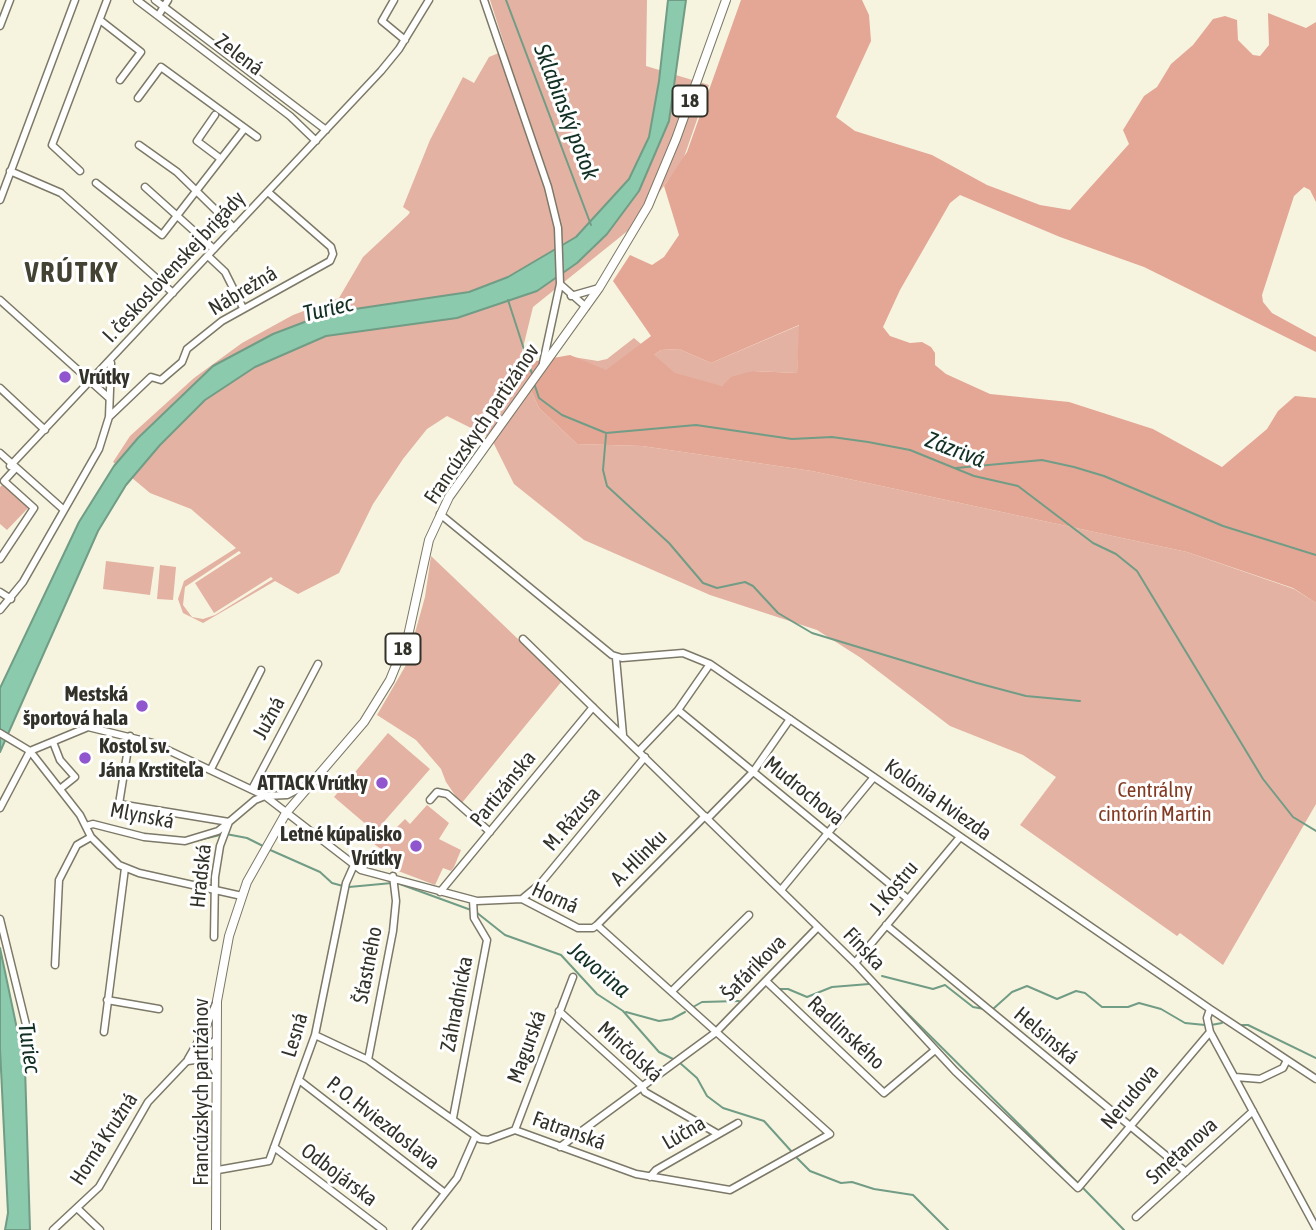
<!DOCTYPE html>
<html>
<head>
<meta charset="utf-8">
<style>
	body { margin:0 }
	canvas { display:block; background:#f6f3df }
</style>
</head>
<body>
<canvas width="1316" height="1230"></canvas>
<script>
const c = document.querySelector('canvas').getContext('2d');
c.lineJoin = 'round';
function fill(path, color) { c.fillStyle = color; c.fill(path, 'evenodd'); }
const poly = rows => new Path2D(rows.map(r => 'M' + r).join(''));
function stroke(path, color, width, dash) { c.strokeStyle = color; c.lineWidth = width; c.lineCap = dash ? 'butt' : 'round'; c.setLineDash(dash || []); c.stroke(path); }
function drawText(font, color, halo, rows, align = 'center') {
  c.font = font + ' "Asap Condensed",sans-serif'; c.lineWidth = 6; c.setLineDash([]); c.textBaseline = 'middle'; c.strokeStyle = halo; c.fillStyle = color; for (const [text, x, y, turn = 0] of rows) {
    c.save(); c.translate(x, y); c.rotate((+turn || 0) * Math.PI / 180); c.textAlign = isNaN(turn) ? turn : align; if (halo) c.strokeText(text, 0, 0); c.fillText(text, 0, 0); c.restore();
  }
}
const green = poly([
	[490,0,647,0,646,66,709,85,683,160,635,225,533,307,519,364,539,408,577,444,642,446,812,471,1187,552,1294,589,1316,603,1316,804,1223,965,1180,933,1177,936,1020,825,1056,777,1023,755,950,726,861,658,817,630,710,595,584,540,514,484,491,438,447,416,427,429,403,459,373,504,339,573,298,594,275,581,203,623,183,613,178,599,184,581,236,548,191,509,150,493,113,462,130,436,194,378,242,343,293,315,339,298,363,257,408,215,410,212,403,207,430,140,463,77,474,83,489,57,506,50],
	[239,551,241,553,195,583,214,613,271,577,273,579,215,615,203,619,192,617,183,605,185,587],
	[800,325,797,373,752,371,722,386,613,377,573,357,598,361,607,359,634,338,654,355,661,350,679,349,711,363],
	[5,482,30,506,7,530,0,524,0,487],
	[431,556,562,681,461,804,446,782,441,769,416,740,377,715,406,665,425,597],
	[106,561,154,567,150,595,103,589],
	[160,565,176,567,173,600,157,599],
	[388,733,430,769,375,832,334,797],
	[427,805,449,823,439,839,461,850,454,867,451,871,443,868,435,885,372,861,381,849,374,844,387,828,394,830,405,819,410,824]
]);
const forest = poly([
	[741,0,862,0,869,15,871,41,836,117,855,131,932,155,987,185,1040,205,1070,210,1129,144,1123,130,1144,96,1157,87,1171,64,1193,45,1213,19,1225,16,1237,20,1238,40,1253,55,1260,56,1269,45,1268,13,1306,28,1316,22,1316,202,1310,190,1304,187,1294,196,1262,295,1263,302,1272,313,1316,337,1316,352,1144,267,1060,237,960,195,950,203,900,290,883,327,890,336,910,343,922,342,931,347,935,353,935,365,946,374,990,394,1069,402,1153,429,1222,467,1267,429,1278,411,1295,396,1316,398,1316,603,1293,588,1187,552,812,471,642,446,577,444,539,408,519,364,570,355,606,370,651,336,613,281,630,255,652,265,664,257,679,235,664,186,687,152],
	[799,325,797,373,752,371,731,377,722,386,675,373,654,355,661,350,679,349,711,363]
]);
const water = poly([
	[668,0,686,0,669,121,639,191,607,234,577,263,537,291,457,318,326,336,255,367,205,400,160,445,126,485,98,531,0,752,0,688,79,522,114,466,138,438,213,366,273,334,328,313,469,292,508,277,576,237,629,179,649,137,659,81,668,0],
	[0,948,25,1067,30,1230,5,1230,8,1213,0,1049,0,948]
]);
const stream = poly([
	[506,0,591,225],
	[508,300,532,374],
	[534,383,539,398,562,415,606,433,696,425,792,439,832,437,868,442,910,450,974,476,1018,486,1093,543,1116,554,1137,571,1263,779,1293,817,1316,831],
	[606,435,603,470,607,486,669,543,703,583,717,588,745,582,753,586,778,613,812,633,977,683,1026,696,1080,701],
	[956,468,1042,460,1074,467,1104,476,1223,526,1316,555],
	[226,834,247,838,263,846],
	[195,841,220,835],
	[268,849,320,872,332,883,343,886],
	[397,883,471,910],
	[349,887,392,883],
	[476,912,505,935,561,955,597,994,623,1011,659,1052,675,1060],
	[882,976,933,989,945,985,973,1007,984,1009],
	[780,989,788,989,807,997,832,987,869,984],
	[895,1001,1078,1183],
	[693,1007,702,1002,739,1001],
	[993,1009,1012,992,1027,986,1057,999,1076,991,1085,993,1102,1007,1128,1007,1139,1003,1161,1009,1185,1023,1205,1025],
	[626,1012,659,1021,672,1019,685,1012],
	[1211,1025,1222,1023],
	[1242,1025,1248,1025,1316,1058],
	[680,1063,697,1078,707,1096,723,1108,764,1121,792,1152],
	[795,1156,810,1171,841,1183,852,1182,874,1189,913,1195,948,1230],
	[1083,1188,1124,1230]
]);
const minor = poly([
	[137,0,290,116,316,141],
	[155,0,326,130],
	[394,0,382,21,405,40],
	[484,0,548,187,558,228,560,284,543,363],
	[158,16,168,0],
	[100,20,141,52,120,80],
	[0,26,10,0],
	[138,98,161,67,257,137],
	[215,115,197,141,221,159],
	[139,145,177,172,234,228],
	[10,171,61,193,173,293],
	[80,171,52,145,107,0],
	[96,183,162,235,245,128],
	[145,187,214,249],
	[0,200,75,0],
	[208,256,225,272,243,308],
	[560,284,586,307],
	[571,296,599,288],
	[0,300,109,398],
	[0,388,45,430],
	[109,417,151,377,161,380,182,362,187,349,222,321,330,261,333,254,331,247,268,192],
	[0,453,64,510],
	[10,466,381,71,399,49,429,0],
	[440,514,612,655,622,658,683,653,710,664,1210,1009,1316,1079],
	[0,559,34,508,4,481,14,470],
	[0,592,11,599],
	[0,610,23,582,99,449,109,417,111,363],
	[523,639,855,963,955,1071,1078,1188,1210,1032],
	[616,658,623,735],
	[678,710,908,899],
	[0,733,30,751,80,815,91,837,119,865,139,873,242,896],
	[130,736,119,804,229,822],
	[53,742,60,760,75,777,60,789],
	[30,751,88,727,153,743,265,796,361,870,477,901,522,899,578,928,593,928,597,925,830,1134,730,1190,636,1174,515,1130,488,1140,480,1139,368,1060,315,1035],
	[639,751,678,710,710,664],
	[211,769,261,670],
	[252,789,318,664],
	[430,800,437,792,447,794,490,832],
	[0,808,30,751],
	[708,818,753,772,790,719],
	[86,826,93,824,144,837,185,841,218,831,228,823],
	[781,890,874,777],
	[440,892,593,707],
	[522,899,540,884,645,757],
	[0,919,30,1041],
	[597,925,705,816],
	[886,925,1186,1172],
	[214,937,215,877,220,846,229,822,255,800,265,796,287,795,308,784],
	[855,963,960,837],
	[55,965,59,880,77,845,91,837],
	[766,981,884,1093,935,1050],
	[672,991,749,915],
	[107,1000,159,1009],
	[1210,1009,1207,1018,1210,1032,1316,1228],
	[559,1011,641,1085,645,1092,718,1134],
	[104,1032,125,868],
	[188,1059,206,1028,216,1003],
	[368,1060,393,931,396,901,393,876],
	[188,1061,202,1059,211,1063,216,1073],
	[1235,1077,1260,1079,1283,1068,1287,1060],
	[299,1080,445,1193],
	[453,1118,487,940,474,918,473,900],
	[515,1130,573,977],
	[274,1147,383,1230],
	[560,1147,715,1033,818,927],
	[218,1170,269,1161,315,1035,346,883,354,865],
	[650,1177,656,1170,738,1123],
	[77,1208,100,1230],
	[1136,1217,1253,1111],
	[53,1230,99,1187,148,1102,186,1062,216,1040],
	[416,1230,457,1178,475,1137]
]);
const major = poly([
	[216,1230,217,1001,229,936,247,882,286,813,364,722,390,680,408,636,429,540,449,497,599,288,648,206,676,139,726,0]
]);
const markers = [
	[65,377,7,"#8f56cd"],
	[142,706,7,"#8f56cd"],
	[85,758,7,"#8f56cd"],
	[382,783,7,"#8f56cd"],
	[416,846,7,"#8f56cd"]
];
const shields = [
	[690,101,35],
	[403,649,35]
];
const shieldNames = [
	["18",690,101],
	["18",403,649]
];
const streetNames = [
	["Zelená",239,55,37],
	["I. československej brigády",174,267,-47],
	["Nábrežná",243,291,-31],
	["Francúzskych partizánov",482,424,-56],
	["Južná",269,718,-62],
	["Partizánska",503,789,-51],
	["Mudrochova",804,791,39],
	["Kolónia Hviezda",938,800,35],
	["Mlynská",142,816,11],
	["M. Rázusa",572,819,-50],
	["A. Hlinku",639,858,-45],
	["Hradská",201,876,-84],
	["J. Kostru",894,888,-50],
	["Horná",555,898,24],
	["Fínska",864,949,46],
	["Šťastného",368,965,-79],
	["Šafárikova",754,968,-46],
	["Záhradnícka",457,1004,-79],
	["Radlinského",846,1033,43],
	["Lesná",295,1035,-73],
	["Helsinská",1046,1036,40],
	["Magurská",527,1047,-70],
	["Minčolská",630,1052,42],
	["Francúzskych partizánov",201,1092,-90],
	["Nerudova",1130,1097,-50],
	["P. O. Hviezdoslava",383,1123,38],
	["Fatranská",569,1131,20],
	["Lúčna",684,1133,-30],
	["Horná Kružná",104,1139,-57],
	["Smetanova",1182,1151,-42],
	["Odbojárska",339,1175,37]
];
const poiNames = [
	["Vrútky",79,377,"left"],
	["Mestská",128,694],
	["športová hala",128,718],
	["Kostol sv.",99,746,"left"],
	["Jána Krstiteľa",99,770,"left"],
	["ATTACK Vrútky",368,783],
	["Letné kúpalisko",402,834],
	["Vrútky",402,858]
];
const parkNames = [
	["Centrálny",1155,790],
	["cintorín Martin",1155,814]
];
const waterNames = [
	["Sklabinský potok",566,112,69],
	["Turiec",328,309,-13],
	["Zázrivá",955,450,21],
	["Javorina",599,970,40],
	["Turiec",29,1048,82]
];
const districtNames = [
	["VRÚTKY",72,273]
];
fill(green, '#e4b2a3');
fill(forest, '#e4a795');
fill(water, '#8bcaac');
stroke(water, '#719c85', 2);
stroke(stream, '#719c85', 2);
stroke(minor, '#7c7968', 9);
stroke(major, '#7c7968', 10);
stroke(minor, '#fff', 6);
stroke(major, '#fff', 8);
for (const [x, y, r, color] of markers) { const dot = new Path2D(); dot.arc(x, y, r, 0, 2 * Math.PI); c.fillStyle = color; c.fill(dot); stroke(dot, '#fff', 2.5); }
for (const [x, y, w] of shields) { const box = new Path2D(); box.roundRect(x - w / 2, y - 15.5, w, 31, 5); c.fillStyle = '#fff'; c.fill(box); stroke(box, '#33322a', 2); }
drawText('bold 19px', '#33322a', null, shieldNames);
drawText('21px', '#33322a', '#fff', streetNames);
drawText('bold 21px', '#33322a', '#fff', poiNames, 'right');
drawText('21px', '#833a23', '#fff', parkNames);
drawText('italic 23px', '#123023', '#fff', waterNames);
c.letterSpacing = '2px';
drawText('bold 28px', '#444232', '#fff', districtNames);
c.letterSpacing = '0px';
</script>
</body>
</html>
